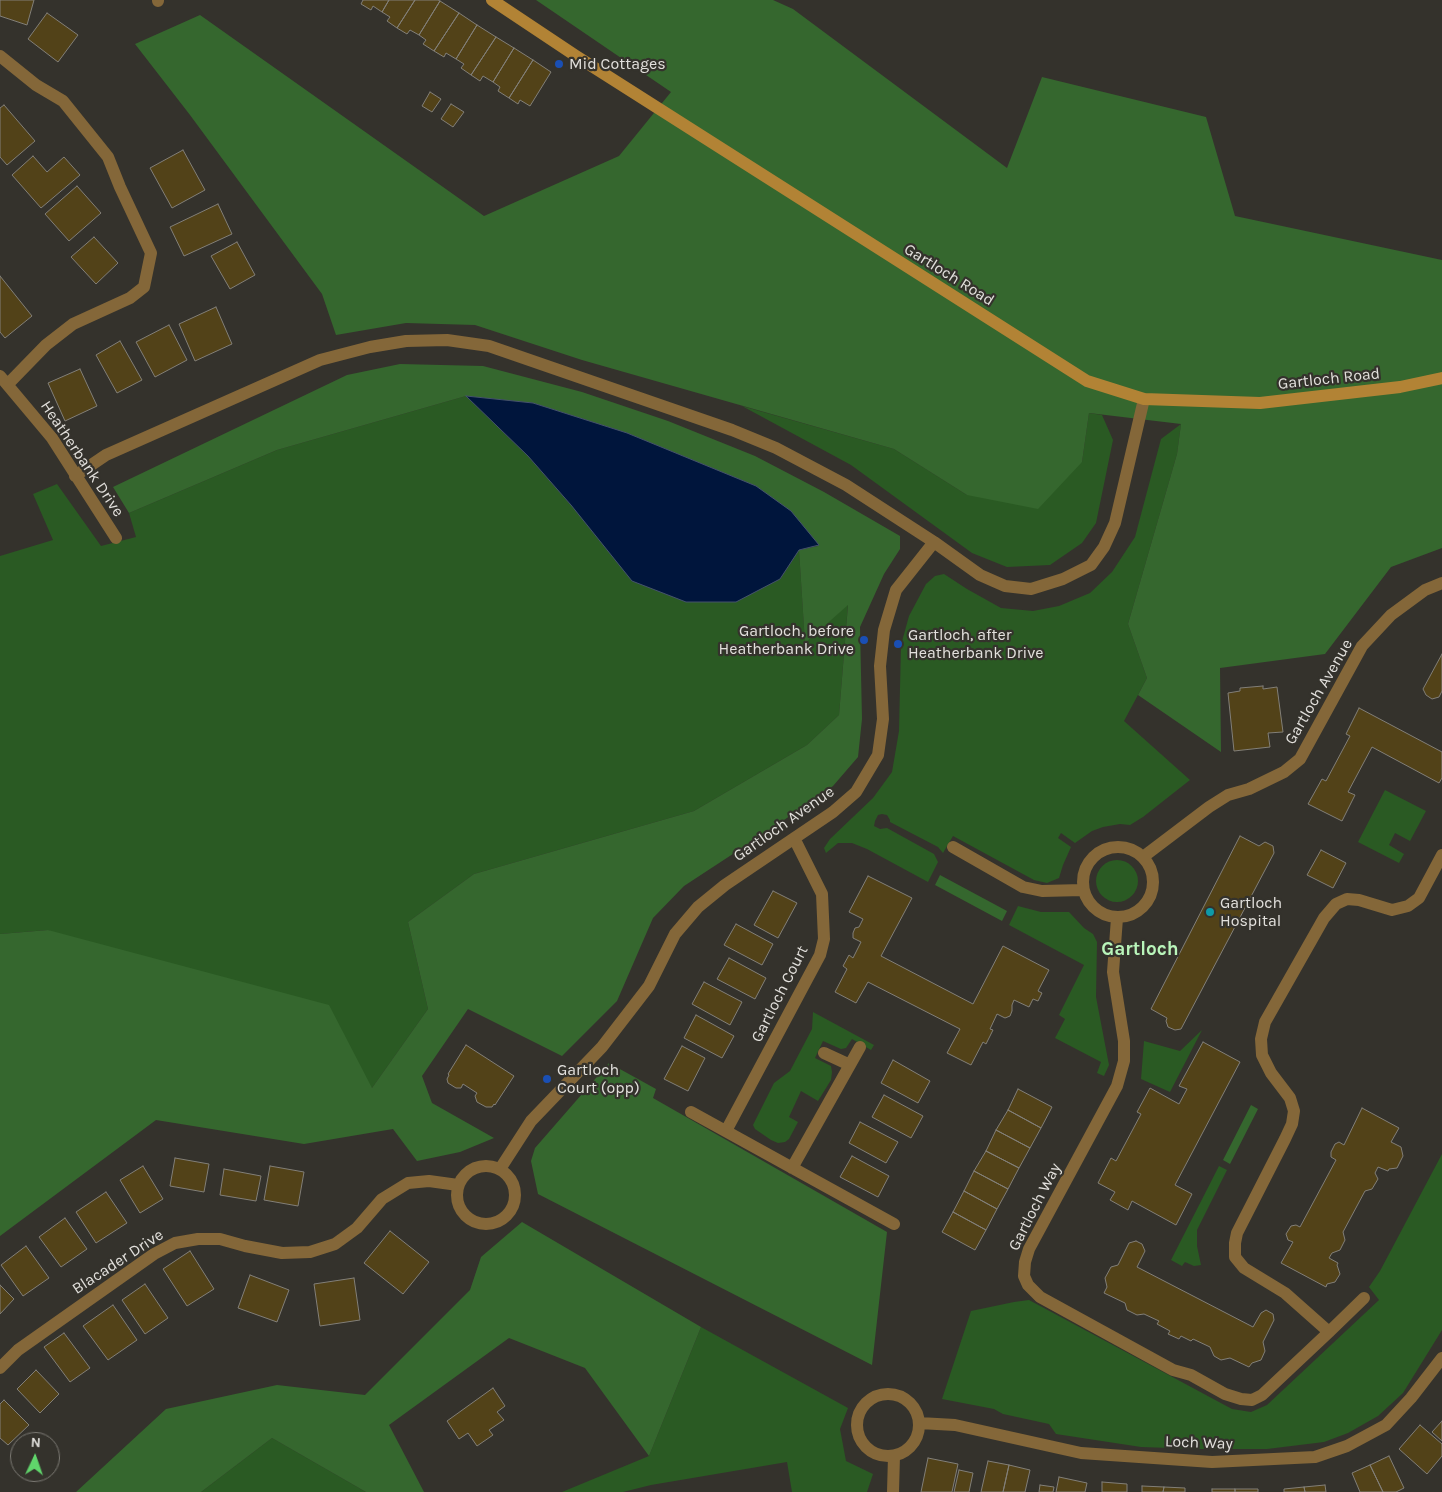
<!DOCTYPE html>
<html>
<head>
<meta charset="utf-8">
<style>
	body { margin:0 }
	#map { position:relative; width:1442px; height:1492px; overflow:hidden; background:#34322c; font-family:Karla,sans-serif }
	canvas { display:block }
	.north { position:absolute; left:10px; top:1432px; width:50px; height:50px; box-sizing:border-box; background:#34322c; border:1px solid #7a7872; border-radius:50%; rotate:3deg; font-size:14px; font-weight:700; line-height:20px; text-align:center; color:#e2e0dc }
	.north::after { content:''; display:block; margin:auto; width:18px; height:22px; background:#60d56b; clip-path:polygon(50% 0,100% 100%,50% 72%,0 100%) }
</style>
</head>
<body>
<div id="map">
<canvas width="1442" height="1492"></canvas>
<div class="north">N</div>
</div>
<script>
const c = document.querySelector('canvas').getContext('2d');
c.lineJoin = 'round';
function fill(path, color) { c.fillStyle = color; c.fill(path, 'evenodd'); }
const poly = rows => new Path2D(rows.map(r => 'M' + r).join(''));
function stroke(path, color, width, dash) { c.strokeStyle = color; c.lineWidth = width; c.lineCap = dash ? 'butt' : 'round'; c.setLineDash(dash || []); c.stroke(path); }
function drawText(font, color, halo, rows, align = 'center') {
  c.font = font + ' Karla,sans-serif'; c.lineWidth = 4.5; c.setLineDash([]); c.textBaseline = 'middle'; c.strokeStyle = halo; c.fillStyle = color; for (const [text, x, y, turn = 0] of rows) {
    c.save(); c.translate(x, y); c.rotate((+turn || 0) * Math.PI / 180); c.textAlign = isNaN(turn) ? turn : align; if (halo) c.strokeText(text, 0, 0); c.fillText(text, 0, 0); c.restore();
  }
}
const green = poly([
	[466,396,528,456,571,505,780,579,799,550,805,642,848,604,839,715,807,745,694,811,474,874,408,922,428,1009,372,1088,48,930,0,934,0,556,53,540,33,494,57,484,101,546,136,537,129,513,277,450],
	[742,406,894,449,967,495,1082,462,1089,413,1102,415,1113,440,1096,523,1082,543,1050,565,1007,567,972,553,851,465],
	[1181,424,1177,454,1128,624,1147,678,1124,721,1190,780,1143,817,1130,825,1120,824,1103,827,1092,831,1075,843,1061,833,1058,838,1071,847,1063,865,1059,878,1047,883,1034,880,953,836,943,853,938,847,890,822,890,820,887,815,882,814,878,815,875,821,874,826,880,829,887,828,934,854,938,862,928,882,867,849,852,843,838,843,826,853,824,848,830,839,873,798,892,772,899,731,901,645,909,616,926,584,935,576,944,574,967,589,1001,608,1033,611,1059,606,1090,593,1112,572,1135,537,1161,439],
	[1385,790,1426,811,1410,841,1395,833,1389,845,1404,854,1399,863,1358,842],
	'1096 881a21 21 0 1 1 42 0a21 21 0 1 1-42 0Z',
	[1018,906,1041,912,1069,912,1084,928,1093,934,1097,942,1096,997,1109,1065,1104,1076,1097,1073,1101,1062,1055,1038,1065,1019,1059,1015,1084,965,1009,925],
	[813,1012,874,1045,871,1050,852,1039,846,1048,841,1049,823,1041,815,1058,831,1066,832,1072,831,1080,818,1101,801,1091,789,1117,798,1122,789,1139,785,1142,778,1143,771,1140,755,1129,753,1125,774,1083,790,1071,812,1029],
	[1202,1030,1170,1092,1141,1079,1144,1041,1180,1051],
	[1442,1154,1442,1330,1403,1393,1378,1416,1348,1433,1324,1442,1267,1449,1200,1449,1141,1447,1056,1434,1049,1424,1003,1414,994,1409,942,1399,971,1311,1014,1302,1029,1300,1232,1409,1251,1412,1267,1405,1379,1300,1369,1287,1380,1271],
	[1219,1166,1227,1170,1197,1230,1197,1246,1201,1265,1194,1266,1185,1262,1182,1266,1171,1260],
	[701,1327,848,1408,840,1429,846,1461,873,1474,867,1492,792,1492,787,1462,651,1485,623,1492,562,1492,649,1456],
	[272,1438,366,1492,201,1492]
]);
const forest = poly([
	[536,0,773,0,793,9,1007,168,1042,77,1206,117,1235,216,1442,260,1442,548,1391,567,1325,654,1220,668,1221,752,1138,695,1147,678,1128,624,1177,454,1181,424,1089,413,1082,462,1038,509,967,495,894,449,582,360,475,325,406,323,336,335,322,294,190,115,135,44,200,15,484,216,619,156,671,92],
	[400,364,483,366,582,392,668,421,755,456,824,492,900,536,900,549,884,574,860,627,862,719,858,757,833,786,771,829,684,886,653,918,617,1001,562,1056,468,1009,422,1076,432,1103,494,1138,460,1152,417,1161,393,1129,304,1144,156,1120,0,1236,0,934,48,930,329,1005,372,1088,428,1009,408,922,474,874,694,811,807,745,839,715,848,605,805,643,799,550,818,546,756,486,627,433,533,403,466,396,277,450,129,513,113,487,347,375],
	[940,875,1007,911,1002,921,935,885],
	[609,1063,656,1089,653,1098,887,1232,872,1365,538,1194,531,1161,535,1148],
	[1251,1105,1258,1109,1230,1164,1223,1160],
	[522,1222,701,1327,649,1456,585,1368,509,1338,389,1425,424,1492,366,1492,272,1438,201,1492,76,1492,166,1409,277,1385,365,1395,470,1290,481,1257]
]);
const water = poly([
	[466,396,533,403,627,433,756,486,791,511,819,545,799,550,780,579,736,602,686,602,632,581,571,505,528,456,466,396]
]);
const building = poly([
	[0,0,34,0,27,25,0,16,0,0],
	[363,0,389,0,382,12,373,6,371,10,361,4,363,0],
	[389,0,415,0,397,28,387,21,390,17,382,12,389,0],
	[415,0,438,0,440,1,419,35,410,30,407,34,397,28,415,0],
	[440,1,459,13,434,51,423,44,426,40,419,35,440,1],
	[47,13,78,35,58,62,28,39,47,13],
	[459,13,477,25,456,59,446,53,444,57,434,51,459,13],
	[477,25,496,37,471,75,461,68,464,64,456,59,477,25],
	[496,37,514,48,493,82,483,76,480,81,471,75,496,37],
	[514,48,533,60,509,98,498,91,500,87,493,82,514,48],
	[533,60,551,72,530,106,520,100,518,104,509,98,533,60],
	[430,92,441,99,432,112,422,106,430,92],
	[451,104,464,112,453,127,441,119,451,104],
	[4,105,35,141,7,165,0,157,0,108,4,105],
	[183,150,205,190,172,208,150,168,183,150],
	[33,156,47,172,64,157,80,175,41,208,12,175,33,156],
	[77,186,101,213,69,241,45,214,77,186],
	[218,204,232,234,184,256,170,227,218,204],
	[94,237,118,263,96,284,71,257,94,237],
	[237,242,255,275,230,289,211,256,237,242],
	[0,276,32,316,5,338,0,332,0,276],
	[216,307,232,344,195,361,179,324,216,307],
	[169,325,187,360,155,377,136,342,169,325],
	[120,341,142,380,117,393,96,355,120,341],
	[80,369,97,406,65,421,48,383,80,369],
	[1442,654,1442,691,1439,697,1432,699,1426,695,1423,689,1442,654],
	[1263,686,1263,689,1277,687,1283,732,1268,733,1270,747,1234,751,1228,693,1240,691,1240,688,1263,686],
	[1359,708,1442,752,1442,778,1439,783,1372,747,1348,792,1355,795,1342,821,1308,804,1322,779,1326,781,1350,736,1346,734,1359,708],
	[1240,836,1259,846,1265,842,1273,846,1274,853,1181,1029,1175,1030,1168,1027,1166,1021,1167,1018,1151,1009,1240,836],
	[1321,850,1346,863,1333,888,1307,875,1321,850],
	[868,876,912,898,881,956,973,1004,1003,946,1049,970,1038,991,1042,993,1038,1001,1033,999,1029,1007,1014,1000,1012,1005,1012,1011,1010,1016,1005,1018,997,1014,990,1029,993,1030,986,1044,983,1042,971,1065,947,1053,960,1029,868,982,856,1003,835,992,847,969,843,966,849,955,853,958,861,942,853,938,853,933,855,928,859,927,863,919,849,912,868,876],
	[773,891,797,903,778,938,754,925,773,891],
	[736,924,773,944,762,965,724,945,736,924],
	[729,958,766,978,755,999,717,979,729,958],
	[704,982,742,1002,730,1025,692,1004,704,982],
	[696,1015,734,1036,722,1058,684,1038,696,1015],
	[1203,1042,1240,1062,1175,1185,1192,1194,1176,1225,1132,1201,1128,1210,1110,1200,1115,1192,1098,1183,1111,1158,1116,1161,1141,1114,1137,1112,1150,1088,1179,1104,1187,1089,1179,1086,1203,1042],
	[466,1045,514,1076,495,1105,494,1104,492,1107,486,1107,477,1102,475,1096,477,1093,463,1084,461,1088,456,1088,448,1083,447,1079,449,1075,448,1074,466,1045],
	[682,1046,705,1058,688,1091,664,1079,682,1046],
	[893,1060,930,1081,918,1103,881,1083,893,1060],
	[1018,1089,1052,1107,1041,1128,1008,1110,1018,1089],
	[884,1095,923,1116,911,1138,872,1117,884,1095],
	[1362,1108,1399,1128,1391,1142,1401,1147,1403,1156,1397,1168,1389,1169,1388,1171,1378,1167,1375,1173,1378,1179,1372,1189,1365,1191,1343,1232,1345,1240,1340,1250,1332,1253,1329,1258,1338,1263,1337,1265,1340,1274,1335,1282,1327,1284,1326,1287,1281,1263,1293,1242,1288,1240,1286,1234,1291,1226,1296,1225,1300,1227,1336,1160,1331,1157,1331,1152,1335,1144,1339,1142,1344,1145,1362,1108],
	[1008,1110,1041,1128,1030,1148,996,1130,1008,1110],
	[860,1122,898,1142,886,1163,849,1143,860,1122],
	[996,1130,1030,1148,1019,1168,986,1151,996,1130],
	[986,1151,1019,1168,1008,1189,974,1171,986,1151],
	[852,1156,889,1176,878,1197,840,1177,852,1156],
	[175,1158,209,1164,204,1192,170,1186,175,1158],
	[143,1166,163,1199,140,1213,120,1180,143,1166],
	[270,1166,304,1172,298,1206,264,1200,270,1166],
	[224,1169,261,1176,256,1201,220,1195,224,1169],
	[974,1171,1008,1189,997,1209,964,1191,974,1171],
	[964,1191,997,1209,986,1230,953,1212,964,1191],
	[106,1192,127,1223,96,1243,76,1212,106,1192],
	[953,1212,986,1230,975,1250,942,1232,953,1212],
	[65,1218,87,1249,61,1267,39,1237,65,1218],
	[390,1231,429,1262,403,1294,364,1263,390,1231],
	[1136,1241,1142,1244,1145,1251,1137,1267,1253,1327,1261,1313,1266,1310,1273,1314,1274,1320,1263,1342,1265,1351,1261,1360,1252,1363,1249,1367,1230,1358,1221,1360,1214,1356,1210,1347,1193,1339,1191,1341,1181,1336,1179,1339,1168,1334,1170,1331,1157,1324,1159,1321,1144,1314,1137,1315,1127,1310,1125,1303,1104,1293,1107,1287,1105,1278,1111,1267,1118,1265,1129,1243,1136,1241],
	[26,1246,49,1278,23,1296,1,1265,26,1246],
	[190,1251,214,1289,187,1306,163,1269,190,1251],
	[250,1275,289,1290,277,1322,238,1308,250,1275],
	[354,1278,360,1320,320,1326,314,1284,354,1278],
	[145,1284,168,1318,145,1334,122,1300,145,1284],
	[0,1285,14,1299,0,1314,0,1285],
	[113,1305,137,1340,108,1360,83,1326,113,1305],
	[64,1333,90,1368,70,1382,44,1347,64,1333],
	[36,1370,59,1394,40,1413,17,1389,36,1370],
	[493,1388,505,1406,497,1412,504,1420,489,1430,493,1435,477,1446,468,1433,459,1439,447,1421,493,1388],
	[4,1400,29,1425,8,1445,0,1438,0,1404,4,1400],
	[1442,1421,1442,1441,1432,1432,1442,1421],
	[1420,1425,1442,1444,1442,1456,1427,1474,1399,1449,1420,1425],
	[1389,1456,1404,1488,1396,1492,1383,1492,1370,1465,1389,1456],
	[928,1458,958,1464,952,1492,921,1492,928,1458],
	[988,1461,1009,1465,1003,1492,981,1492,988,1461],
	[1009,1465,1030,1470,1025,1492,1003,1492,1009,1465],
	[1370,1465,1383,1492,1360,1492,1352,1473,1370,1465],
	[959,1470,973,1473,969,1492,954,1492,959,1470],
	[1059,1477,1087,1483,1085,1492,1056,1492,1059,1477],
	[1102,1482,1127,1484,1127,1492,1102,1492,1102,1482],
	[1040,1485,1054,1487,1053,1492,1039,1492,1040,1485],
	[1325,1485,1326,1492,1305,1492,1304,1487,1325,1485],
	[1142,1486,1164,1487,1163,1492,1142,1492,1142,1486],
	[1164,1487,1185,1488,1185,1492,1163,1492,1164,1487],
	[1304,1487,1305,1492,1284,1492,1284,1489,1304,1487],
	[1212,1489,1235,1489,1235,1492,1212,1492,1212,1489],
	[1235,1489,1258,1489,1258,1492,1235,1492,1235,1489]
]);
const street = poly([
	[158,0,158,1],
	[0,56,36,85,63,101,108,157,120,187,151,253,144,287,130,298,73,324,46,345,8,384],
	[0,376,52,438,116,538],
	[75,476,106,455,320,360,370,347,406,341,447,340,489,346,732,430,776,448,846,485,934,542,980,575,1005,586,1031,589,1063,579,1091,565,1104,547,1115,523,1144,399],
	'1083 882a35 35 0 1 1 70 0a35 35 0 1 1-70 0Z',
	[953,847,1023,887,1042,891,1083,890],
	[1143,857,1209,807,1228,795,1249,789,1284,772,1300,759,1362,646,1391,615,1425,590,1442,583],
	[1117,918,1113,972,1124,1041,1124,1061,1117,1086,1029,1249,1025,1262,1024,1276,1028,1285,1040,1297,1173,1370,1191,1375,1225,1394,1241,1399,1252,1400,1262,1395,1329,1332,1364,1298],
	[824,1053,850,1065],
	[691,1112,894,1224],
	[726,1131,820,955,824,939,822,894,794,838],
	'457 1195a29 29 0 1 1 58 0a29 29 0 1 1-58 0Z',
	[792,1168,860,1047],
	[500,1169,531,1121,602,1047,649,986,675,934,698,907,725,885,833,812,856,792,878,755,883,719,880,666,884,630,896,590,934,542],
	[1329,1332,1285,1293,1244,1268,1235,1257,1235,1243,1237,1233,1285,1139,1292,1124,1294,1111,1290,1098,1271,1073,1262,1055,1261,1039,1265,1022,1324,918,1336,904,1347,899,1359,900,1392,910,1408,906,1419,898,1442,855],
	[0,1368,18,1350,154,1254,175,1243,198,1239,220,1239,245,1246,282,1253,310,1252,335,1244,357,1228,382,1199,408,1183,429,1181,458,1185],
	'857 1425a31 31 0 1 1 62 0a31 31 0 1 1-62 0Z',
	[919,1423,955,1425,1081,1453,1212,1462,1315,1457,1347,1446,1386,1425,1411,1398,1442,1358],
	[893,1492,894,1456]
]);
const secondary = poly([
	[492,0,576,56,1087,381,1144,399,1260,403,1400,387,1442,378]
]);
const markers = [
	[559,64,5,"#1a4fb4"],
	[864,640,5,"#1a4fb4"],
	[898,644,5,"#1a4fb4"],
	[1210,912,5,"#0f9aa8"],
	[547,1079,5,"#1a4fb4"]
];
const poiNames = [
	["Mid Cottages",569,64],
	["Gartloch, before",854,631,"right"],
	["Heatherbank Drive",854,649,"right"],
	["Gartloch, after",908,635],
	["Heatherbank Drive",908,653],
	["Gartloch",1220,903],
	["Hospital",1220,921],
	["Gartloch",557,1070],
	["Court (opp)",557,1088]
];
const streetNames = [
	["Gartloch Road",949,275,32],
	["Gartloch Road",1329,379,-6],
	["Heatherbank Drive",82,459,56],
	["Gartloch Avenue",1319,692,-60],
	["Gartloch Avenue",784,824,-35],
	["Gartloch Court",780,994,-63],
	["Gartloch Way",1035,1207,-63],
	["Blacader Drive",118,1262,-33],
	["Loch Way",1199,1443,2]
];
const quarterNames = [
	["Gartloch",1140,950]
];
fill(green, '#2a5a23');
fill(forest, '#35672e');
fill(water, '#00153c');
stroke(water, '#44526c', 1);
fill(building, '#524218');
stroke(building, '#827f78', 1);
stroke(street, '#846739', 12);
stroke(secondary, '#b28335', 12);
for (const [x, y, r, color] of markers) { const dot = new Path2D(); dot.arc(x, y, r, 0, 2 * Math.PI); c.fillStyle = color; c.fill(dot); stroke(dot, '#34322c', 2); }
drawText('16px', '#e2e0dc', '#34322c', poiNames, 'left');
drawText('16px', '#e2e0dc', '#34322c', streetNames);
drawText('bold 19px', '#b9f5ba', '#34322c', quarterNames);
</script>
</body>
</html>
